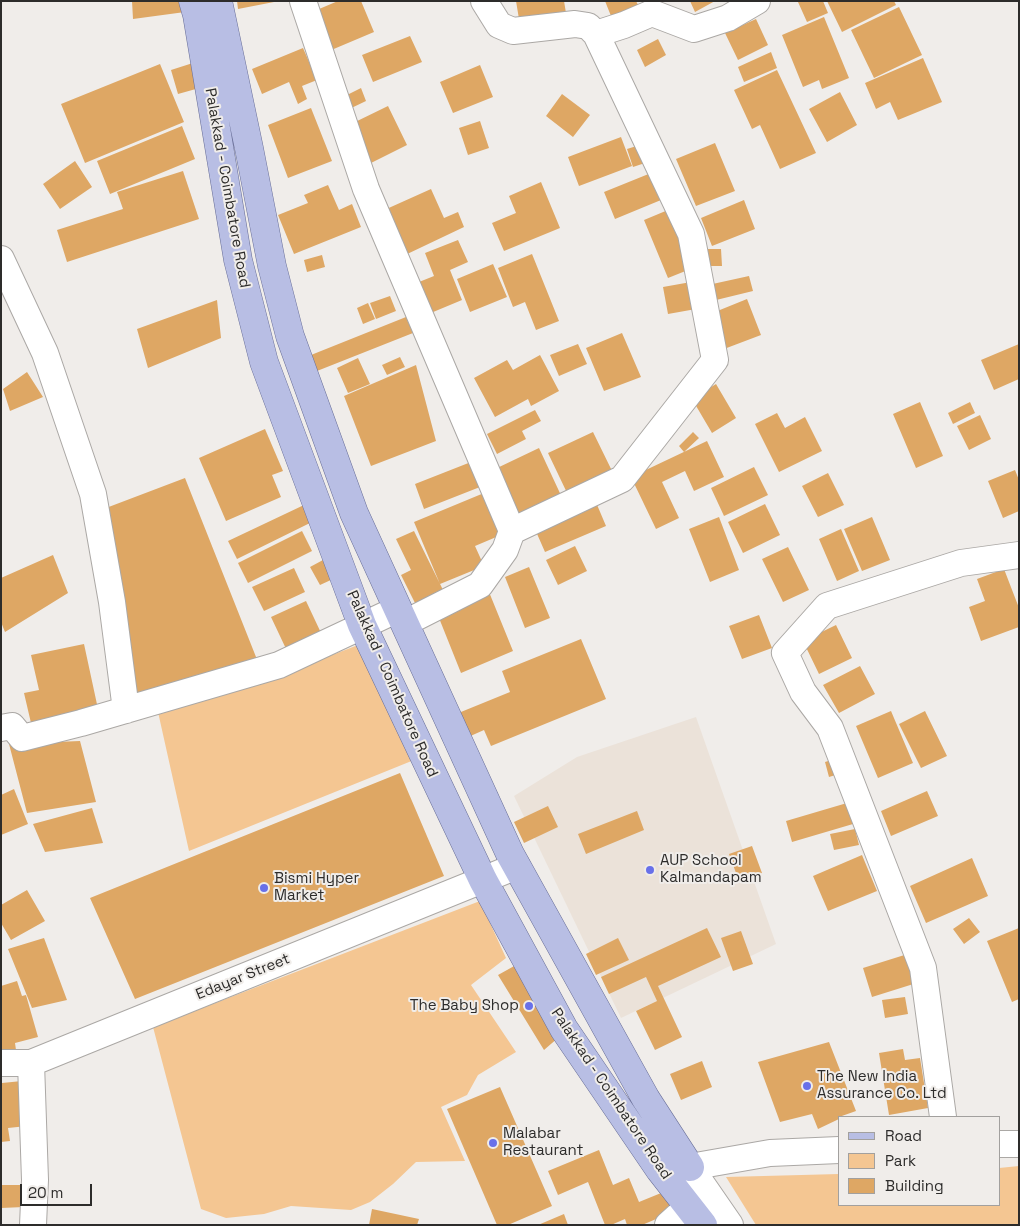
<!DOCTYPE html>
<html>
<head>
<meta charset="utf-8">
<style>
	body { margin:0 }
	#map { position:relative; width:1020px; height:1226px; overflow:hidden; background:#f0edea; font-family:"Space Grotesk",sans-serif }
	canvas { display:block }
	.frame { position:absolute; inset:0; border:2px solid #2d2c2b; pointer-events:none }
	.legend { position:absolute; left:838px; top:1116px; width:162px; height:90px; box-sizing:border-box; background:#f0edea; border:1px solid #a2a09e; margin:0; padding:6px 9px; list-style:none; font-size:15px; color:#2d2c2b }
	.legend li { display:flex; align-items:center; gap:10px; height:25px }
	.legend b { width:25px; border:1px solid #a2a09e }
	.scale { position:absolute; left:20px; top:1184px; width:72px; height:22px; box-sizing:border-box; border:2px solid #2d2c2b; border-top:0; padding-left:6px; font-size:15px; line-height:18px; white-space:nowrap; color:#2d2c2b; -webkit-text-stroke:4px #f0edea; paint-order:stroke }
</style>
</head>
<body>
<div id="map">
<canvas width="1020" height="1226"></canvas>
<div class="frame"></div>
<ul class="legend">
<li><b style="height:6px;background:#b8bee4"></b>Road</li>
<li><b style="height:14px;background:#f4c692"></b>Park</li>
<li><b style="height:14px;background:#dea764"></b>Building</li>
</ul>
<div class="scale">20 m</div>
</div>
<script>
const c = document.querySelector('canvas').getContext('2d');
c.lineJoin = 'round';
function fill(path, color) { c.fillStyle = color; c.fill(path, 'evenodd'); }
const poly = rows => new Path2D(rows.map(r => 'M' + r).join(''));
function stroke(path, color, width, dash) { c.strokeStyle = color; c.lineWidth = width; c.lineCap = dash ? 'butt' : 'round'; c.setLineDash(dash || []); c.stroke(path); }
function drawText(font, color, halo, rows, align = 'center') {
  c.font = font + ' "Space Grotesk",sans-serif'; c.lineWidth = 4; c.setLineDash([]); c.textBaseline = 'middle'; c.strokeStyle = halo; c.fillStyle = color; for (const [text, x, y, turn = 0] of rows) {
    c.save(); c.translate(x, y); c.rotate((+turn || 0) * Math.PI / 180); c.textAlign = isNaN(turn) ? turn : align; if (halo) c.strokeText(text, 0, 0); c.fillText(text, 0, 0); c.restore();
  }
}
const built = poly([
	[696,717,776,944,621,1018,514,796,577,757]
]);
const green = poly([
	[366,642,414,760,189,851,158,712,264,681],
	[480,901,506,958,471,985,516,1052,478,1075,467,1095,441,1107,465,1161,416,1162,393,1184,370,1202,351,1210,291,1206,264,1214,226,1218,201,1209,153,1027],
	[1019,1166,1019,1225,756,1225,726,1177,839,1174,839,1205,999,1205,999,1168]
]);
const building = poly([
	[132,1,183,1,185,12,133,19],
	[237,1,274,1,274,2,238,9],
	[338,1,361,1,374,32,329,51,312,12],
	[516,1,564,1,566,13,519,19],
	[605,1,636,1,638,5,611,16],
	[690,1,715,1,695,12],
	[800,1,823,1,828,13,807,22,798,2],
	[827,1,894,1,896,5,842,32],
	[899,7,922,55,874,78,851,30],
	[824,17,849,78,822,89,819,80,803,87,782,35],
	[756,19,768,45,738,60,725,33],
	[410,36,422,62,373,82,362,55],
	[658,39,666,55,645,67,637,50],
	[303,48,317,80,302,86,307,99,298,104,289,82,262,94,252,69],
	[771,52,777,68,744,82,738,67],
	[923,58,942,102,898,120,890,102,876,109,865,83],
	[196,62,203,87,178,94,171,70],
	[160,64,184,122,85,163,61,104],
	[480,65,493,97,453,113,440,82],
	[777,70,816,153,780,169,760,125,752,129,734,90],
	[361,88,366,101,343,112,337,100],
	[840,92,857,125,827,142,809,109],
	[562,94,590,115,573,137,546,116],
	[388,106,407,145,369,164,349,125],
	[311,108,332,161,288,178,268,125],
	[480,121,489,148,468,155,459,128],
	[182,126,195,159,110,194,97,161],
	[621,137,632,166,579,186,568,157],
	[715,143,735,191,696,206,676,159],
	[643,144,648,162,633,167,627,149],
	[75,161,92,187,60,209,43,184],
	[183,171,199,219,67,262,57,230,123,209,117,192],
	[651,173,661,200,615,219,604,192],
	[541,182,560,228,504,251,492,223,516,213,509,196],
	[328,185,339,210,352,204,361,227,294,254,278,215,308,203,304,195],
	[431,189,444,218,458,212,464,227,403,256,382,211],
	[744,200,755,229,712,246,701,218],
	[668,210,693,268,668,278,644,220],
	[458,240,468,262,450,270,462,300,426,315,414,284,434,276,425,253],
	[707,249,721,249,722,266,707,266],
	[532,254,559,321,536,330,525,302,513,307,498,268],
	[322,255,325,267,307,272,304,260],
	[493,264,507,297,470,312,457,279],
	[749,276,753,291,712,301,708,285],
	[691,282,696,309,668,314,663,287],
	[390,296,396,311,376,319,370,303],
	[747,299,761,335,724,349,710,314],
	[217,300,221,338,148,368,137,329],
	[368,303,375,319,363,324,357,308],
	[406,317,413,333,317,371,311,355],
	[622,333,641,377,604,391,586,348],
	[578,344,587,364,559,376,550,355],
	[1019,344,1019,379,994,390,981,360],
	[540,355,559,391,531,406,528,399,495,417,474,378,507,360,513,370],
	[400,357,405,367,387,375,382,365],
	[358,358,370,384,348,393,337,368],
	[416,365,436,441,371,466,344,396],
	[27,372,43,397,10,411,3,389],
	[716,384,736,418,712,433,692,399],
	[920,402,943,456,916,468,893,414],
	[970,402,975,413,953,424,948,413],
	[535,410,541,421,522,431,526,439,497,454,487,434],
	[777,413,785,428,805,417,822,451,779,472,755,424],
	[980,415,991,439,969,450,957,426],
	[265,429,283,471,272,475,281,497,226,521,199,458],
	[593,432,614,475,569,497,548,453],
	[693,432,699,438,684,452,679,446],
	[707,441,724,477,694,491,685,471,662,482,679,518,656,529,631,477],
	[539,448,565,504,521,525,495,469],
	[471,462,480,487,424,509,415,484],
	[754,467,768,495,724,516,711,488],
	[1015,470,1019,480,1019,511,1003,518,988,481],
	[828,473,844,505,818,517,802,486],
	[185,478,258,662,134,696,106,508],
	[484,493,501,535,475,546,484,566,440,584,414,522],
	[595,500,606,526,545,552,534,527],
	[765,504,780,535,743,553,728,522],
	[304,505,312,522,237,559,228,541],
	[719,517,739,570,710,582,689,529],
	[872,517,890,560,862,571,844,529],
	[841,529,859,571,837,581,819,539],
	[302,531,312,551,248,583,238,563],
	[414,531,443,590,415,603,401,575,411,570,396,539],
	[575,546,587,571,558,585,546,560],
	[788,547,809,590,783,602,762,559],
	[53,555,68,593,5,632,1,622,1,578],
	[323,560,333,579,320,585,310,567],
	[529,567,550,618,525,628,505,577],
	[294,568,305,592,264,611,252,587],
	[1004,569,1019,608,1019,627,981,641,969,607,985,601,977,579],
	[489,592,513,651,461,673,437,613],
	[306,601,322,635,288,653,271,617],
	[759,615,772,648,742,659,729,626],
	[836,625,852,658,819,674,803,641],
	[581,639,606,699,491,746,484,730,466,738,456,714,510,692,502,671],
	[84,644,98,709,31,723,24,693,39,690,31,655],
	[860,666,875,694,839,713,823,685],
	[891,711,913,763,878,778,856,726],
	[925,711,947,756,921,768,899,724],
	[80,741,96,802,27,813,9,744],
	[838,758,842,773,829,777,825,762],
	[400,773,444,876,135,999,90,898],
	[14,789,28,824,1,835,1,795],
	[927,791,938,816,891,836,881,811],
	[847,803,853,824,792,842,786,821],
	[548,806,558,827,524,843,514,822],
	[92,808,103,843,45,852,33,824],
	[637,811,644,830,586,854,578,834],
	[855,829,859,845,834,850,830,834],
	[752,846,762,873,739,881,729,854],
	[862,855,877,891,828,911,813,876],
	[972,858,988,896,926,923,910,886],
	[27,890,45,921,11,940,1,923,1,905],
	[969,918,980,932,964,944,953,929],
	[707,928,721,957,658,986,682,1037,655,1050,636,1011,657,1001,646,977,609,994,601,977],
	[1019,928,1019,999,1012,1002,987,941],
	[741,931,753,964,733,971,721,938],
	[44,938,67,1000,32,1008,8,949],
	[618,938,629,960,596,975,586,954],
	[914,952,923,981,872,997,863,968],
	[516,965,559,1037,544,1050,498,975],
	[17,981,22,996,26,995,38,1037,15,1043,16,1050,1,1055,1,986],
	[905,997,908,1014,885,1018,882,1000],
	[829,1042,856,1111,839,1117,839,1119,818,1129,812,1114,780,1122,758,1062],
	[903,1049,905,1060,920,1058,928,1108,889,1115,879,1053],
	[702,1061,712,1087,681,1100,670,1074],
	[22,1081,27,1126,8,1128,10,1141,1,1142,2,1083],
	[500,1087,552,1206,508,1225,497,1225,447,1109],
	[599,1150,613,1185,629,1178,639,1202,666,1191,675,1211,642,1225,627,1225,625,1219,611,1225,605,1225,588,1182,558,1195,548,1171],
	[1,1185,22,1185,24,1207,1,1208],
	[372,1209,419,1219,417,1225,369,1225],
	[564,1214,568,1225,538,1225]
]);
const minor = poly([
	[303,1,366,189,512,531,505,550,480,585,405,623],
	[484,1,499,25,513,31,575,24,588,26,596,34,691,234,715,360,622,479,512,531],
	[596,34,624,25,652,13,694,29,728,18,757,1],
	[1,259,45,353,93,494,112,602,126,710],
	[1,728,12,726,22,738,81,723,279,665,398,609],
	[1,1063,31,1063,517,866],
	[31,1063,35,1180,33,1225],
	[943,1117,923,968,830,728,803,692,785,653,827,606,961,563,1019,555],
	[999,1144,1019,1144],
	[690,1167,730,1225],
	[668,1169,690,1167,770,1153,839,1150],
	[668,1225,689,1206]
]);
const major = poly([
	[193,1,197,15,238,260,264,362,362,625,483,880,564,1029,660,1170,703,1225],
	[218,1,249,148,272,266,290,336,354,513,510,854,646,1099,690,1167]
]);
const markers = [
	[650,870,5,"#6870e9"],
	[264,888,5,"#6870e9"],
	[529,1006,5,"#6870e9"],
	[807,1086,5,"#6870e9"],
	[493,1143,5,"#6870e9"]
];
const streetNames = [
	["Palakkad - Coimbatore Road",227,188,80],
	["Palakkad - Coimbatore Road",392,684,66],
	["Edayar Street",243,977,-22],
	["Palakkad - Coimbatore Road",611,1094,56]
];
const poiNames = [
	["AUP School",660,861],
	["Kalmandapam",660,878],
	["Bismi Hyper",274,879],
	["Market",274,896],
	["The Baby Shop",519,1006,"right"],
	["The New India",817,1077],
	["Assurance Co. Ltd",817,1094],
	["Malabar",503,1134],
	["Restaurant",503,1151]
];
fill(built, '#ebe2d9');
fill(green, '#f4c692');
fill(building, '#dea764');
stroke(minor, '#aba8a5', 28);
stroke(major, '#696f98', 29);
stroke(minor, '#fff', 26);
stroke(major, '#b8bee4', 28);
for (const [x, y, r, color] of markers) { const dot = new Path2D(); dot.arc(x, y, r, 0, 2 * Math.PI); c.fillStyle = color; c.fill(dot); stroke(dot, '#f0edea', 2); }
drawText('15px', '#2d2c2b', '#f0edea', streetNames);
drawText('15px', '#2d2c2b', '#f0edea', poiNames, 'left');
</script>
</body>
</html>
